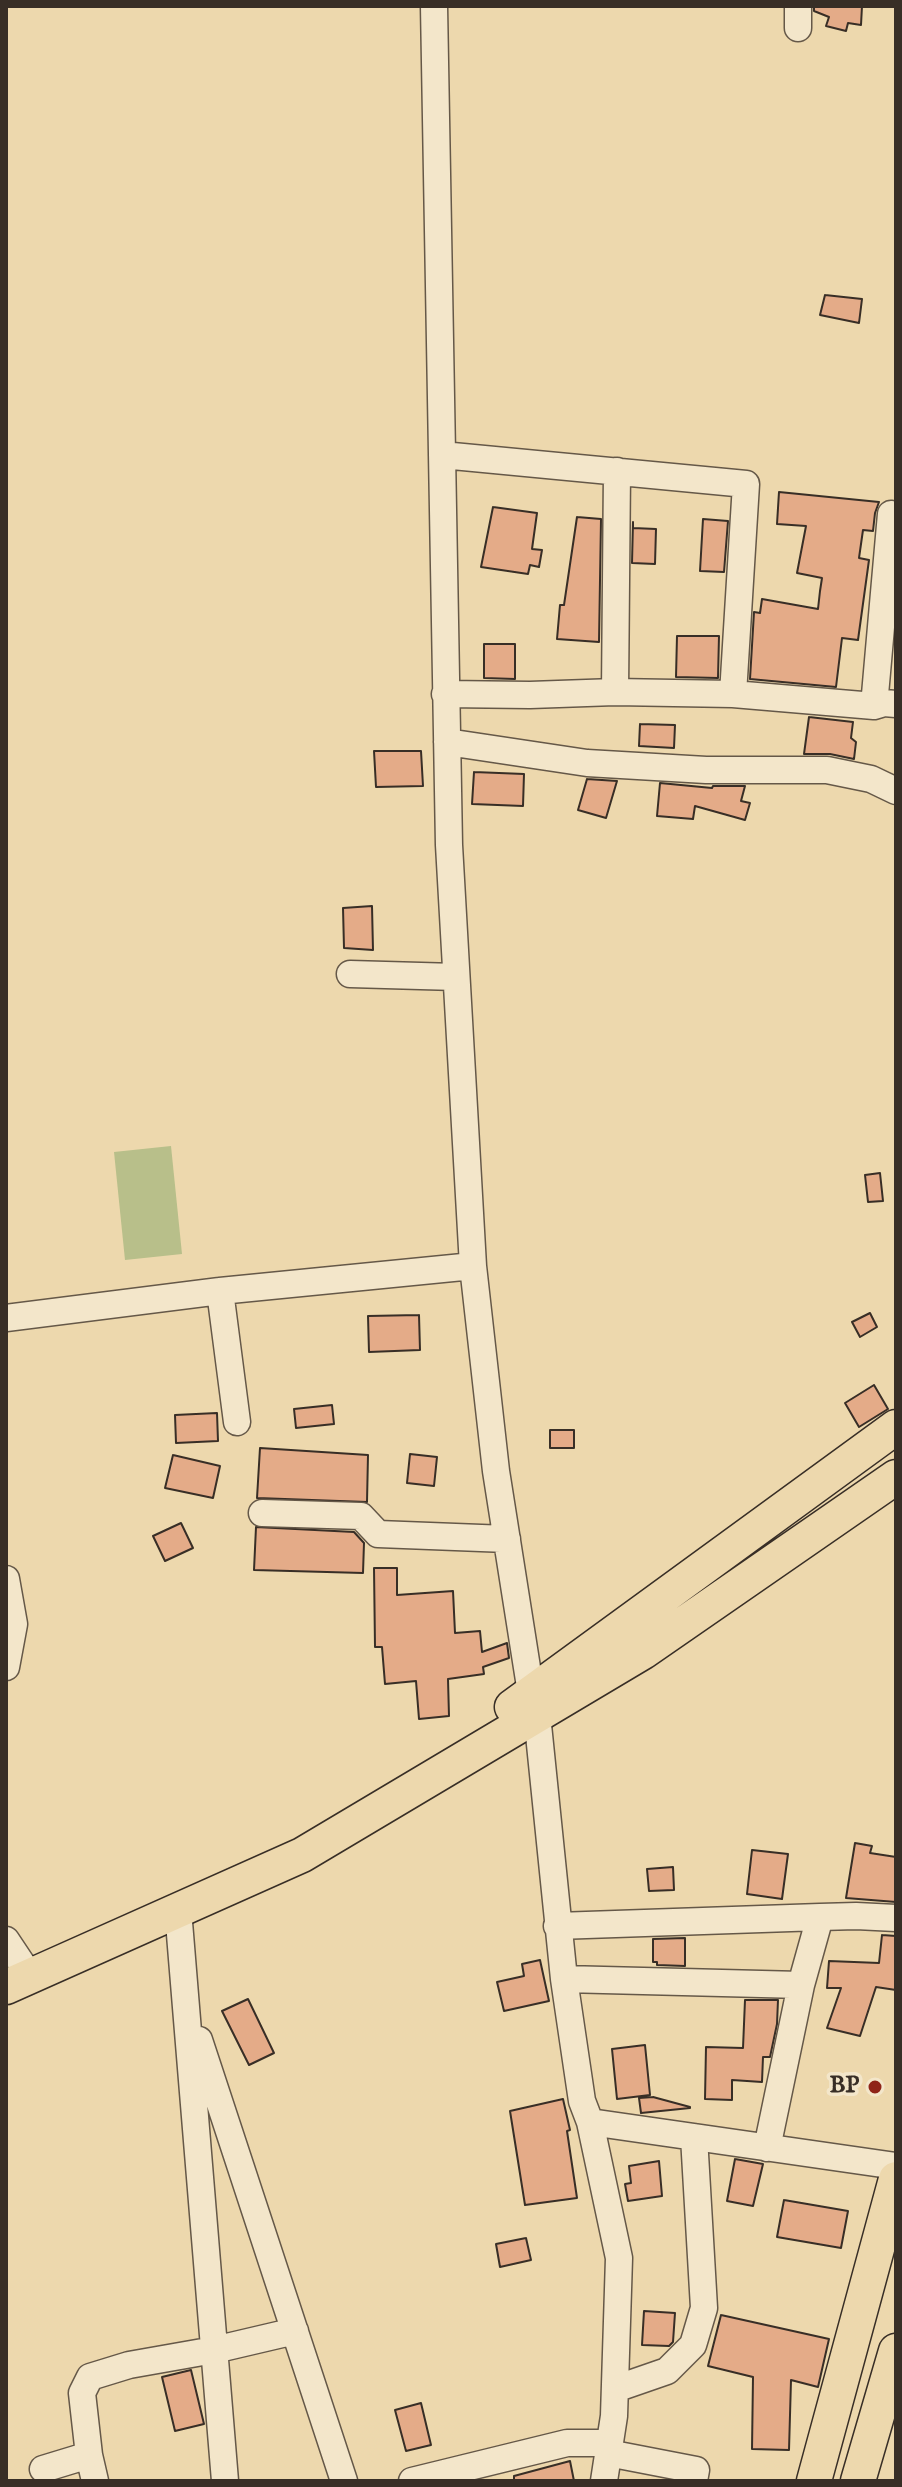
<!DOCTYPE html>
<html>
<head>
<meta charset="utf-8">
<style>
	body { margin:0 }
	#map { position:relative; width:902px; height:2487px; overflow:hidden; background:#edd8ad; font-family:"IM FELL English",serif }
	canvas { display:block }
	.frame { position:absolute; inset:0; border:8px solid #382e26; pointer-events:none }
</style>
</head>
<body>
<div id="map">
<canvas width="902" height="2487"></canvas>
<div class="frame"></div>
</div>
<script>
const c = document.querySelector('canvas').getContext('2d');
c.lineJoin = 'round';
function fill(path, color) { c.fillStyle = color; c.fill(path, 'evenodd'); }
const poly = rows => new Path2D(rows.map(r => 'M' + r).join(''));
function stroke(path, color, width, dash) { c.strokeStyle = color; c.lineWidth = width; c.lineCap = dash ? 'butt' : 'round'; c.setLineDash(dash || []); c.stroke(path); }
function drawText(font, color, halo, rows, align = 'center') {
  c.font = font + ' "IM FELL English",serif'; c.lineWidth = 7; c.setLineDash([]); c.textBaseline = 'middle'; c.strokeStyle = halo; c.fillStyle = color; for (const [text, x, y, turn = 0] of rows) {
    c.save(); c.translate(x, y); c.rotate((+turn || 0) * Math.PI / 180); c.textAlign = isNaN(turn) ? turn : align; if (halo) c.strokeText(text, 0, 0); c.fillText(text, 0, 0); c.restore();
  }
}
const green = poly([
	[171,1146,182,1254,125,1260,114,1152]
]);
const building = poly([
	[814,6,862,6,861,25,848,23,846,31,826,26,829,17,814,11,814,6],
	[825,295,862,299,859,323,820,315,825,295],
	[779,492,879,502,875,513,873,531,863,530,859,558,869,560,858,640,842,638,836,687,750,679,754,612,760,613,762,599,818,609,820,591,822,578,797,573,806,526,777,524,779,492],
	[493,507,537,513,532,549,542,550,539,567,530,565,528,574,481,567,493,507],
	[577,517,601,519,599,642,557,639,560,605,564,605,577,517],
	[703,519,728,521,724,572,700,571,703,519],
	[633,522,633,528,656,529,655,564,632,563,633,522],
	[677,636,719,636,718,678,676,677,677,636],
	[484,644,515,644,515,679,484,678,484,644],
	[809,717,853,722,851,738,856,742,854,759,830,754,804,754,809,717],
	[640,724,675,725,674,748,639,746,640,724],
	[374,751,421,751,423,786,376,787,374,751],
	[474,772,524,774,523,806,472,804,474,772],
	[587,779,617,781,606,818,578,810,587,779],
	[660,783,712,788,713,786,745,786,741,801,750,803,745,820,695,806,693,819,657,816,660,783],
	[372,906,373,950,344,948,343,908,372,906],
	[880,1173,883,1201,868,1202,865,1175,880,1173],
	[870,1313,877,1327,860,1337,852,1322,870,1313],
	[419,1315,420,1350,369,1352,368,1316,419,1315],
	[874,1385,888,1409,859,1427,845,1403,874,1385],
	[332,1405,334,1424,296,1428,294,1409,332,1405],
	[217,1413,218,1441,176,1443,175,1415,217,1413],
	[550,1430,574,1430,574,1448,550,1448,550,1430],
	[260,1448,368,1455,367,1502,257,1498,260,1448],
	[410,1454,437,1457,434,1486,407,1483,410,1454],
	[173,1455,220,1466,213,1498,165,1488,173,1455],
	[181,1523,193,1548,165,1561,153,1536,181,1523],
	[256,1527,354,1532,364,1543,363,1573,254,1570,256,1527],
	[374,1568,397,1568,397,1595,453,1591,455,1633,480,1631,482,1652,507,1643,509,1658,483,1667,484,1674,448,1679,449,1716,419,1719,416,1681,385,1684,382,1647,375,1647,374,1568],
	[855,1843,872,1846,870,1853,896,1857,896,1902,846,1898,855,1843],
	[752,1850,788,1854,782,1899,747,1894,752,1850],
	[673,1867,674,1890,649,1891,647,1869,673,1867],
	[882,1935,896,1936,896,1990,876,1987,860,2036,827,2028,841,1988,827,1988,829,1961,879,1963,882,1935],
	[685,1938,685,1966,657,1965,657,1962,653,1962,653,1939,685,1938],
	[540,1960,549,2001,504,2011,497,1982,524,1976,522,1964,540,1960],
	[248,1999,274,2053,249,2065,222,2011,248,1999],
	[745,2000,778,2000,777,2024,770,2057,763,2057,762,2082,732,2080,732,2100,705,2099,706,2047,743,2048,745,2000],
	[645,2045,650,2095,617,2099,612,2049,645,2045],
	[653,2097,690,2107,690,2108,641,2113,639,2098,653,2097],
	[563,2099,570,2130,567,2131,577,2198,525,2205,510,2111,563,2099],
	[735,2159,763,2164,753,2206,727,2201,735,2159],
	[659,2161,662,2196,628,2201,625,2184,631,2183,629,2166,659,2161],
	[784,2200,848,2211,841,2248,777,2237,784,2200],
	[526,2238,531,2260,500,2267,496,2244,526,2238],
	[644,2311,675,2313,673,2342,669,2346,642,2345,644,2311],
	[721,2315,829,2339,818,2387,791,2380,789,2450,752,2449,753,2377,708,2366,721,2315],
	[191,2370,204,2424,175,2431,162,2377,191,2370],
	[421,2403,431,2445,406,2451,395,2410,421,2403],
	[570,2461,574,2481,514,2481,514,2476,570,2461]
]);
const minor = poly([
	[434,6,449,845,473,1266,496,1471,531,1693],
	[798,28,798,6],
	[442,455,746,484,733,694],
	[615,692,617,471],
	[445,694,530,695,615,692,733,694,874,706,884,703,896,704],
	[874,706,891,514],
	[447,742,587,763,706,770,827,770,871,779,896,791],
	[350,974,456,977],
	[220,1291,237,1422],
	[6,1318,220,1291,473,1266],
	[262,1513,361,1516,378,1534,507,1539],
	[6,1579,14,1624,6,1667],
	[537,1715,564,1979,582,2101,590,2122,619,2258,614,2416,604,2481],
	[178,1910,225,2481],
	[557,1926,820,1917],
	[6,1940,30,1976],
	[564,1979,801,1985],
	[199,2040,344,2481],
	[590,2122,896,2166],
	[767,2148,801,1985,820,1917,856,1916,896,1918],
	[615,2389,667,2371,693,2345,704,2308,694,2137],
	[608,2453,696,2470,694,2481],
	[89,2455,82,2393,90,2377,129,2365,214,2350,295,2331],
	[43,2469,89,2455,95,2481],
	[412,2481,567,2443,609,2443]
]);
const major = poly([
	[512,1707,896,1427],
	[6,1987,302,1855,643,1652,896,1477],
	[814,2481,896,2179],
	[858,2481,896,2351]
]);
const markers = [
	[875,2087,8,"#8f2418"]
];
const poiNames = [
	["BP",859,2087]
];
fill(green, '#b8bf8a');
fill(building, '#e4ab88');
stroke(building, '#382e26', 2);
stroke(minor, '#655848', 29);
stroke(major, '#382e26', 37);
stroke(minor, '#f3e6ca', 26);
stroke(major, '#edd8ad', 34);
for (const [x, y, r, color] of markers) { const dot = new Path2D(); dot.arc(x, y, r, 0, 2 * Math.PI); c.fillStyle = color; c.fill(dot); stroke(dot, '#f3e6ca', 3); }
drawText('bold 24px', '#382e26', '#f3e6ca', poiNames, 'right');
</script>
</body>
</html>
